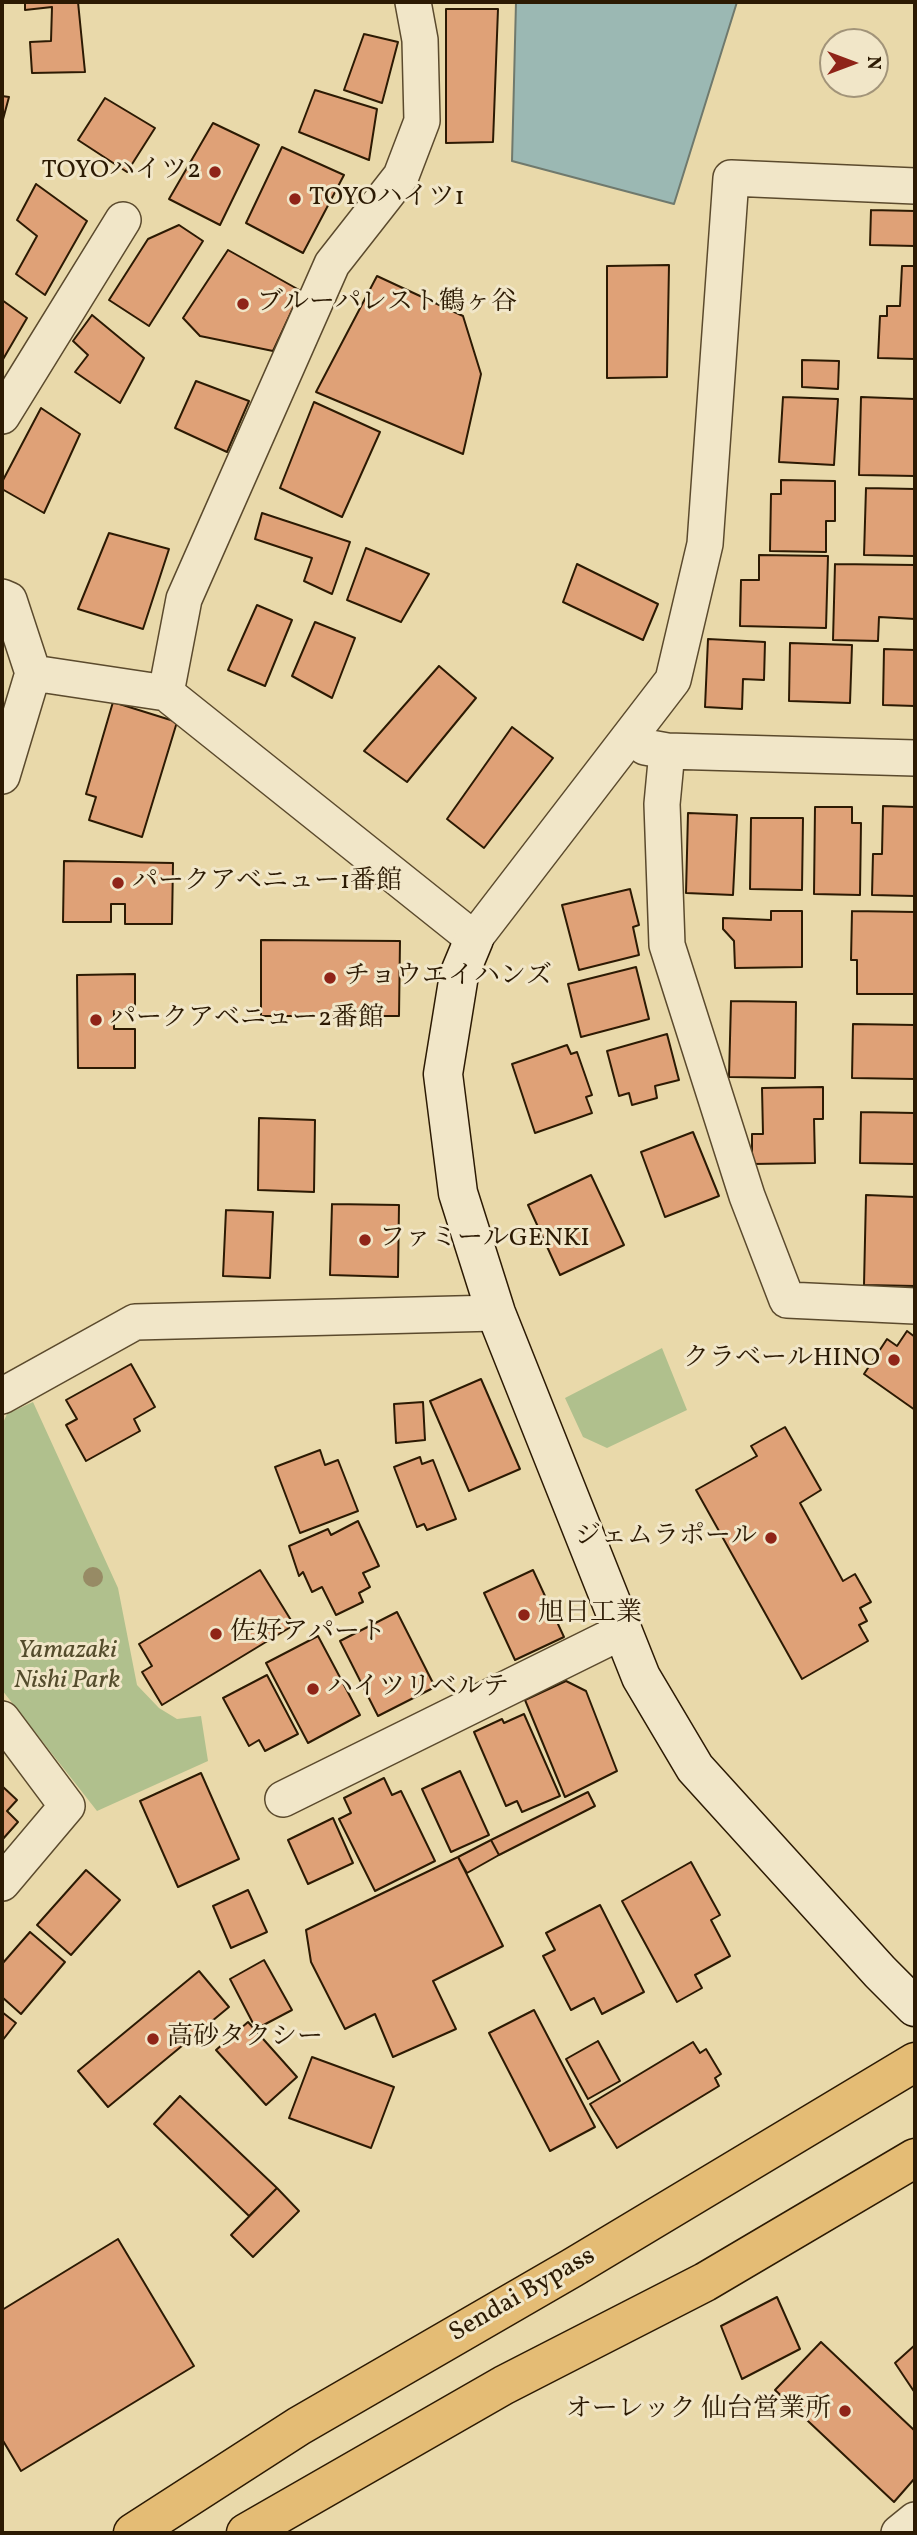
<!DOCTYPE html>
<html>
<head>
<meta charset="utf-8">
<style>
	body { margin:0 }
	#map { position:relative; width:917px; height:2535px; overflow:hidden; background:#e9d9aa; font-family:Vollkorn,serif }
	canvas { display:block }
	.frame { position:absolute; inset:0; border:4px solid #2c1a03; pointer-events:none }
	.north { position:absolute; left:819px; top:28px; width:70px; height:70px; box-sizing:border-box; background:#f1e6c8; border:2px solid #a29479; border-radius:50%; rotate:90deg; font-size:19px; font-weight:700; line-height:28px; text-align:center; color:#2c1a03 }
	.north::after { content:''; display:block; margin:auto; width:24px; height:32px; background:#8f2418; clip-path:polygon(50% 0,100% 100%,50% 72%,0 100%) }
</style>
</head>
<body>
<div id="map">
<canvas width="917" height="2535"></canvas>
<div class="frame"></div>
<div class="north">N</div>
</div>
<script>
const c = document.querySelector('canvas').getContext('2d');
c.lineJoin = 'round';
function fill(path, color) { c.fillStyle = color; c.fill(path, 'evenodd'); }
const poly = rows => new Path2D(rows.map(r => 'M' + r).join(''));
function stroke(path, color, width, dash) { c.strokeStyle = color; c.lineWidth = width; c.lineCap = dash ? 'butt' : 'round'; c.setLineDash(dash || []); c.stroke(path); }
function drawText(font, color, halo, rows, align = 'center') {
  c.font = font + ' Vollkorn,"Noto Serif JP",serif'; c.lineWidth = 6; c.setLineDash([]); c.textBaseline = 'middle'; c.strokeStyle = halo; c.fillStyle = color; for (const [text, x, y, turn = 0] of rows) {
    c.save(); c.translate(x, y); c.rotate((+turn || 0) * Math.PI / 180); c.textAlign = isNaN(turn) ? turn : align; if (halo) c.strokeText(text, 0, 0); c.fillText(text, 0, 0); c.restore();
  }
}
const green = poly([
	[662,1348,687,1410,607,1448,583,1437,565,1398],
	[33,1402,118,1588,137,1685,159,1708,177,1719,201,1716,208,1761,97,1811,2,1690,2,1425,7,1414]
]);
const water = poly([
	[516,2,737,2,674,204,512,161,516,2]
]);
const building = poly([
	[25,2,78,2,85,72,32,73,30,42,51,41,52,7,25,10,25,2],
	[446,9,498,9,493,142,446,143,446,9],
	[364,34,398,42,382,103,344,90,364,34],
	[315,90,377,109,369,160,299,132,315,90],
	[2,96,9,97,2,123,2,96],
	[105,98,155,128,127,172,78,140,105,98],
	[213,123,259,145,220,225,169,199,213,123],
	[282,147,344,175,303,253,246,223,282,147],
	[36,184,87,221,45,295,16,274,37,236,17,220,36,184],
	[871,210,915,211,915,246,870,245,871,210],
	[179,225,203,241,149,326,109,300,148,239,179,225],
	[228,250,301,291,273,351,200,336,183,318,228,250],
	[669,265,667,377,607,378,607,266,669,265],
	[902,266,915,266,915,359,878,358,880,316,887,316,887,306,900,306,902,266],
	[377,276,463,316,481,374,463,454,316,392,377,276],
	[2,300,27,318,2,361,2,300],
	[92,315,144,358,120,403,75,372,88,355,73,341,92,315],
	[802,360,839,361,838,389,802,387,802,360],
	[196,381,249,401,227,452,175,428,196,381],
	[783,397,838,399,834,465,779,462,783,397],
	[861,397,915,399,915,476,859,475,861,397],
	[314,402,380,432,342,517,280,488,314,402],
	[41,408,80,434,44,513,2,489,2,482,41,408],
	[781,480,835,481,835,521,826,521,826,552,770,551,771,494,781,494,781,480],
	[866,488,915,489,915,556,864,555,866,488],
	[262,513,350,542,332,594,304,581,312,558,255,539,262,513],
	[109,533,169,549,143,629,78,609,109,533],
	[366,548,429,574,401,622,347,600,366,548],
	[759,555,828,556,826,628,740,626,741,580,759,580,759,555],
	[577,564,658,604,643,640,563,602,577,564],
	[835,564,915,565,915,619,879,617,878,641,833,640,835,564],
	[257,605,292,620,265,686,228,670,257,605],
	[315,622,355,638,332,698,292,676,315,622],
	[708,639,765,642,764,680,743,679,742,709,705,707,708,639],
	[790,643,852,645,850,703,789,701,790,643],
	[884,649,915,650,915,706,883,705,884,649],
	[439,666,476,698,407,782,364,751,439,666],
	[113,702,177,722,142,837,89,820,96,797,86,794,113,702],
	[512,727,553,758,484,848,447,819,512,727],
	[883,806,915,807,915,896,872,895,873,854,882,854,883,806],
	[815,807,852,807,852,823,861,823,860,895,814,894,815,807],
	[688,813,737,815,733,895,686,893,688,813],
	[751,818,803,818,802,890,750,889,751,818],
	[64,861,173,863,172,924,125,924,125,904,111,904,111,922,63,922,64,861],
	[630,889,639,925,633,927,639,955,579,970,562,905,630,889],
	[771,911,802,911,802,967,735,968,734,941,723,929,723,918,771,920,771,911],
	[852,911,915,912,915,994,857,994,857,960,851,960,852,911],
	[261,940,400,941,399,1016,261,1016,261,940],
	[636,967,649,1019,581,1037,568,984,636,967],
	[135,974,135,1011,114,1011,114,1029,135,1029,135,1068,78,1068,77,975,135,974],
	[731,1001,796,1002,795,1078,729,1077,731,1001],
	[853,1024,915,1025,915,1079,852,1078,853,1024],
	[667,1034,679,1080,655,1086,657,1098,632,1105,629,1093,619,1096,607,1051,667,1034],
	[567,1045,571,1054,577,1052,592,1095,586,1097,592,1113,535,1133,512,1064,567,1045],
	[823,1087,823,1119,814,1119,815,1163,752,1164,752,1134,763,1134,762,1088,823,1087],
	[861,1112,915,1113,915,1164,860,1163,861,1112],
	[259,1118,315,1120,314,1192,258,1190,259,1118],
	[693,1132,719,1196,665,1217,641,1152,693,1132],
	[591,1175,624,1245,560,1275,528,1205,591,1175],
	[866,1195,915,1197,915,1286,864,1285,866,1195],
	[332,1204,399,1205,398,1277,330,1275,332,1204],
	[226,1210,273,1212,270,1278,223,1276,226,1210],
	[907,1331,915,1337,915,1410,864,1374,887,1339,897,1346,907,1331],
	[131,1364,155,1407,134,1419,140,1431,86,1461,66,1425,77,1419,66,1400,131,1364],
	[481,1379,520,1469,469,1491,430,1401,481,1379],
	[423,1402,425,1440,396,1443,394,1404,423,1402],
	[785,1427,821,1490,800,1503,843,1581,855,1574,871,1602,860,1608,867,1621,859,1625,868,1641,802,1679,696,1490,757,1456,751,1446,785,1427],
	[320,1450,325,1465,338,1460,358,1511,300,1533,275,1467,320,1450],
	[420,1457,422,1464,433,1460,456,1519,427,1530,424,1524,417,1527,394,1467,420,1457],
	[358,1521,379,1566,363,1573,370,1587,359,1593,363,1602,336,1615,322,1587,312,1592,303,1572,299,1576,289,1546,328,1529,331,1535,358,1521],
	[260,1570,294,1625,162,1705,142,1672,152,1666,139,1644,260,1570],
	[533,1570,564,1637,515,1660,484,1593,533,1570],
	[397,1612,435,1687,378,1716,340,1641,397,1612],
	[318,1636,360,1715,308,1743,266,1663,318,1636],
	[267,1675,298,1734,265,1751,259,1740,249,1746,223,1698,267,1675],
	[566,1681,586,1691,617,1771,565,1797,525,1700,566,1681],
	[524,1714,560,1796,522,1812,517,1801,506,1806,474,1732,502,1719,504,1723,524,1714],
	[460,1771,489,1835,451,1852,422,1789,460,1771],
	[201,1773,239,1859,178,1887,140,1801,201,1773],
	[384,1778,392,1795,401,1791,435,1861,375,1891,339,1819,351,1813,344,1798,384,1778],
	[2,1786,17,1800,7,1811,18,1822,2,1840,2,1786],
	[588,1792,595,1806,499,1855,491,1840,588,1792],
	[333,1818,353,1863,308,1884,288,1840,333,1818],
	[491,1840,499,1855,467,1873,458,1857,491,1840],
	[458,1857,503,1946,433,1981,456,2029,393,2057,375,2014,345,2029,311,1962,306,1930,458,1857],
	[691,1862,720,1915,711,1920,730,1956,695,1975,702,1988,677,2002,622,1901,691,1862],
	[86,1870,120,1900,71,1955,37,1925,86,1870],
	[248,1890,267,1932,231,1948,213,1906,248,1890],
	[600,1905,644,1992,602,2014,594,1998,571,2010,543,1956,555,1950,546,1933,600,1905],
	[30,1932,65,1962,21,2014,2,1997,2,1964,30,1932],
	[264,1960,292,2010,256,2029,230,1979,264,1960],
	[199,1971,229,2007,108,2107,78,2071,199,1971],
	[534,2010,595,2127,550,2151,489,2033,534,2010],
	[2,2012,16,2023,2,2041,2,2012],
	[248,2022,297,2077,266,2105,216,2050,248,2022],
	[598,2041,620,2081,588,2099,566,2059,598,2041],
	[693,2042,700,2053,706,2049,721,2074,715,2078,719,2086,617,2148,590,2104,693,2042],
	[312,2057,394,2087,371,2148,289,2118,312,2057],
	[180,2096,277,2188,249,2216,154,2124,180,2096],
	[277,2188,299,2211,253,2257,231,2235,277,2188],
	[118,2239,194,2366,21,2471,2,2439,2,2310,118,2239],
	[777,2297,800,2349,742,2379,721,2326,777,2297],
	[821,2342,915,2431,915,2478,894,2502,775,2390,821,2342],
	[915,2345,915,2393,895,2363,915,2345]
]);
const street = poly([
	[2,416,123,220],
	[2,597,9,600,33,673],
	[166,693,184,599,332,264,401,176,422,121,420,40,413,2],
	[645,747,667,751,915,758],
	[667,751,662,804,667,945,747,1196,787,1300,915,1306],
	[2,776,33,673,166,693,474,939,673,680,705,544,731,178,915,186],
	[2,1396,135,1322,496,1313],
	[2,1719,67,1806,2,1883],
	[283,1799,623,1631],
	[899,2533,915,2520]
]);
const secondary = poly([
	[474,939,459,975,443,1074,458,1193,496,1313,641,1677,695,1768,880,1972,915,2007]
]);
const highway = poly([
	[133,2533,299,2426,572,2268,915,2062],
	[246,2533,504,2385,705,2282,915,2158]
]);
const trees = [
	[93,1577]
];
const markers = [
	[215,172,7,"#8f2418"],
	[295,199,7,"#8f2418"],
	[243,304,7,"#8f2418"],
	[118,883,7,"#8f2418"],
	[330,978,7,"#8f2418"],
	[96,1020,7,"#8f2418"],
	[365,1240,7,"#8f2418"],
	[894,1360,7,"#8f2418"],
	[771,1538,7,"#8f2418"],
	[524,1615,7,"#8f2418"],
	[216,1634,7,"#8f2418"],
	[313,1689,7,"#8f2418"],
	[153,2039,7,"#8f2418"],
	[845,2411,7,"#8f2418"]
];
const poiNames = [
	["TOYOハイツ2",201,172,"right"],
	["TOYOハイツ1",309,199],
	["ブルーパレスト鶴ヶ谷",257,304],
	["パークアベニュー1番館",132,883],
	["チョウエイハンズ",344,978],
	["パークアベニュー2番館",110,1020],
	["ファミールGENKI",379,1240],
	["クラベールHINO",880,1360,"right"],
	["ジェムラポール",757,1538,"right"],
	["旭日工業",538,1615],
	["佐好アパート",230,1634],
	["ハイツリベルテ",327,1689],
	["高砂タクシー",167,2039],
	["オーレック 仙台営業所",831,2411,"right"]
];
const parkNames = [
	["Yamazaki",67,1652],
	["Nishi Park",67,1682]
];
const streetNames = [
	["Sendai Bypass",523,2296,-30]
];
fill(green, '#b0c08d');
fill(water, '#9bb8b3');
stroke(water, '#6f796d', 2);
fill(building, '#dfa177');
stroke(building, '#2c1a03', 2);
stroke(street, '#5b4a2d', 38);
stroke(secondary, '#2c1a03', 41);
stroke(highway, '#2c1a03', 41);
stroke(street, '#f1e6c8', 35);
stroke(secondary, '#f1e6c8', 38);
stroke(highway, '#e4bc75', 38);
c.fillStyle = '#978b65';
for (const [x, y] of trees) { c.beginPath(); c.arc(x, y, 10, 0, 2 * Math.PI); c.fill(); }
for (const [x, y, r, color] of markers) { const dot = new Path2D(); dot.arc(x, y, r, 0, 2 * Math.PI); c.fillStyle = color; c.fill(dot); stroke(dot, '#f1e6c8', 2.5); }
drawText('26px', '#2c1a03', '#f1e6c8', poiNames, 'left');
drawText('italic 26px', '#544c2c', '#f1e6c8', parkNames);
drawText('26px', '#2c1a03', '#f1e6c8', streetNames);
</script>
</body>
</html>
